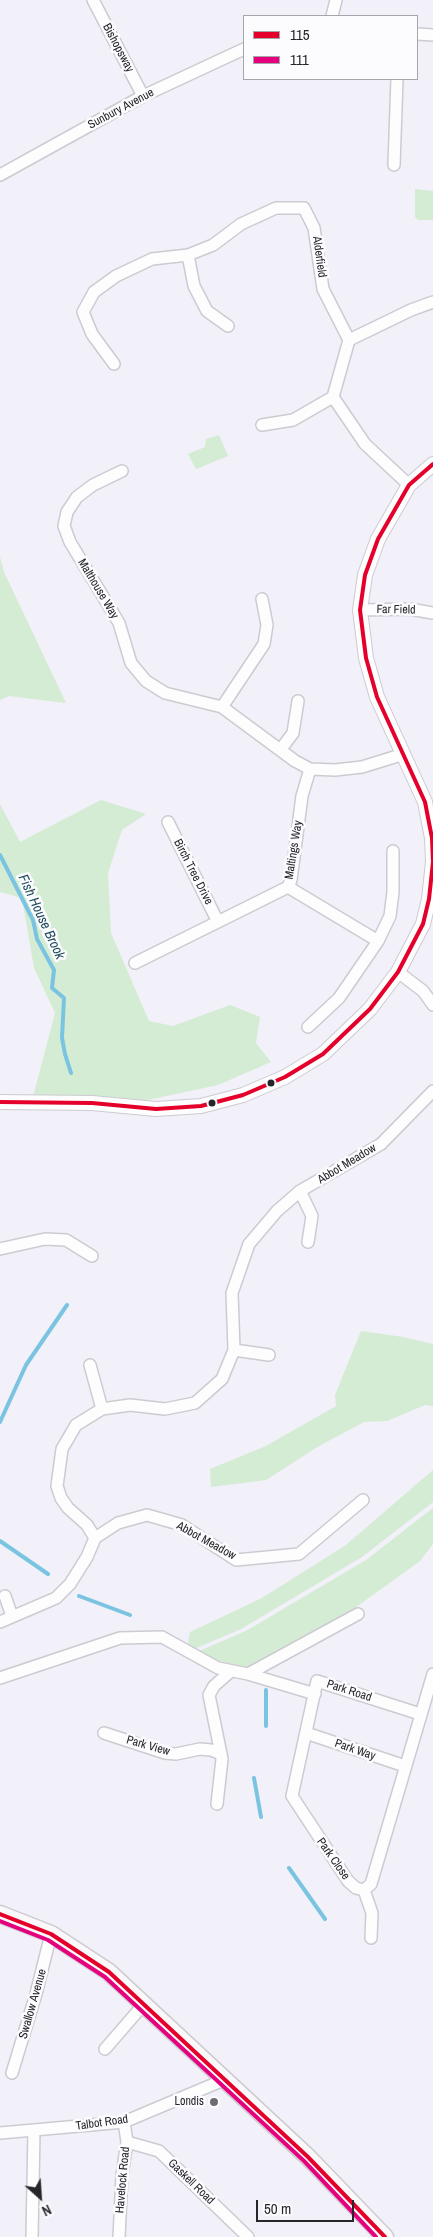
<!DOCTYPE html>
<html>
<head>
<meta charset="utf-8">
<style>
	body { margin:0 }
	#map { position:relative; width:433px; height:2237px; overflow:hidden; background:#f2f0f8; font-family:"Archivo Narrow",sans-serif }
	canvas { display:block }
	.legend { position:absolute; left:243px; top:15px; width:175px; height:65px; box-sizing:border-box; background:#fcfcff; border:1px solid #a6a6aa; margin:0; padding:6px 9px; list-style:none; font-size:15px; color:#26252a }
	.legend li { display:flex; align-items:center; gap:10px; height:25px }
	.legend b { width:25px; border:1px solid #a6a6aa }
	.north { position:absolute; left:15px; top:2172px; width:50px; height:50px; -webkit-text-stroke:4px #fcfcff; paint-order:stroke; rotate:154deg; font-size:14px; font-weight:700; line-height:20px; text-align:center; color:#26252a }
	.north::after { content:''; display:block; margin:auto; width:18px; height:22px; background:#26252a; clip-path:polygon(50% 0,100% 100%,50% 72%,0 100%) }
	.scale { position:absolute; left:256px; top:2200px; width:98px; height:22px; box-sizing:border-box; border:2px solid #26252a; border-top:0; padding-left:6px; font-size:15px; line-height:18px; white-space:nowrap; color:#26252a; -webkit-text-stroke:4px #fcfcff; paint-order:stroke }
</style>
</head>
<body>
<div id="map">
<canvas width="433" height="2237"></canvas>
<ul class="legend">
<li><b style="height:6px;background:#e4002b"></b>115</li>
<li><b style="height:6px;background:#e5007d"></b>111</li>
</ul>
<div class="north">N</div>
<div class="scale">50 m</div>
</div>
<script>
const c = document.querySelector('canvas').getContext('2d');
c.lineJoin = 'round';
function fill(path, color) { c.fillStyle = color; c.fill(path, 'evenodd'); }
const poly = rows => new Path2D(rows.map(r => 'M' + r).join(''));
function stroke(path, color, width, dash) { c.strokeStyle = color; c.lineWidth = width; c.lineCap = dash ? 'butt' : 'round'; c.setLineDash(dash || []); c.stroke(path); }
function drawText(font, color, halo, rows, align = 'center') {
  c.font = font + ' "Archivo Narrow",sans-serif'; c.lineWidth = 5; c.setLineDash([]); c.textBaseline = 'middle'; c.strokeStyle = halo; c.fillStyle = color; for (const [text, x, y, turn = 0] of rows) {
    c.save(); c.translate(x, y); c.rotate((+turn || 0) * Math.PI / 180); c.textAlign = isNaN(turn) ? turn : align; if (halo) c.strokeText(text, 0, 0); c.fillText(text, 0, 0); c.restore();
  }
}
const green = poly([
	[415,189,433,191,433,220,418,220,415,217],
	[219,435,228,456,196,469,188,454,205,447,206,439],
	[0,557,4,572,66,703,9,696,0,700],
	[101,800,146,814,122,830,108,873,111,933,149,1021,173,1026,230,1005,260,1017,256,1043,271,1062,218,1085,143,1101,33,1097,55,1013,34,968,22,898,0,892,0,804,20,842],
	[361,1331,403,1337,433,1344,433,1406,425,1405,387,1421,364,1422,319,1446,266,1480,211,1487,210,1469,266,1446,336,1406,335,1395],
	[433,1470,433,1502,362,1557,241,1629,194,1649,188,1643,190,1632,262,1598,346,1545],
	[433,1508,433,1544,420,1561,352,1610,245,1670,197,1652,246,1631,366,1560]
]);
const stream = poly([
	[0,855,33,920,37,939,54,970,52,988,64,998,62,1038,65,1054,71,1073],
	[0,1422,26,1365,67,1305],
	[0,1541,48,1574],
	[79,1596,130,1615],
	[266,1726,266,1690],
	[254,1778,261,1817],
	[289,1868,325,1919]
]);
const minor = poly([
	[93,0,143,96],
	[332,16,336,0],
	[417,34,433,35],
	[394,165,397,79],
	[0,175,143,96,244,49],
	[188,255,194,286,207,311,228,326],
	[349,340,411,310,433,302],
	[114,364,92,334,83,312,94,292,116,276,152,259,188,255,213,245,241,224,276,208,304,208,314,228,323,289,349,340,333,397,365,444,409,485],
	[262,425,293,420,333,397],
	[122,471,93,485,77,497,67,512,64,526,70,542,119,623,131,663,146,681,165,693,222,707,295,761,310,769,335,770,362,767,404,754],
	[360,610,410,609,433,613],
	[222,707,264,644,267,625,262,599],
	[281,749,293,733,298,701],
	[168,822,218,922],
	[288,887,291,880,302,796,310,769],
	[288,887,378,941],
	[135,963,288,887],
	[398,972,423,991,433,1005],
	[308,1027,339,998,378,941,390,916,393,892,393,851],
	[300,1191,312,1216,308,1242],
	[0,1249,45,1239,66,1240,92,1256],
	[234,1350,269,1355],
	[90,1365,102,1409],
	[95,1538,118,1523,147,1515,182,1525,236,1560,299,1554,363,1500],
	[5,1596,12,1616],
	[0,1622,56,1598,70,1584,87,1557,95,1538,87,1525,68,1508,61,1498,57,1486,62,1449,76,1425,102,1409,130,1405,165,1409,195,1403,222,1379,234,1350,232,1293,249,1244,277,1211,300,1191,381,1144,433,1091],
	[248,1674,358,1614],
	[0,1678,120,1638,162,1637,218,1668,248,1674,315,1694],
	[420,1714,317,1681,292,1796,348,1881,356,1888,364,1890,371,1884,433,1674],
	[104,1733,165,1753,176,1754,200,1749,211,1750,221,1754],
	[306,1733,405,1766],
	[217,1804,222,1759,209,1695,214,1686,231,1671],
	[364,1890,372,1913,371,1938],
	[105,2049,144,2004],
	[12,2073,36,1994,51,1934],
	[0,2133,124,2122,226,2079],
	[127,2142,159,2151,248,2237],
	[32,2237,34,2131],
	[119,2237,122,2175,127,2142,124,2122]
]);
const tertiary = poly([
	[0,1102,92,1103,156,1109,201,1106,243,1095,285,1077,323,1054,370,1009,398,972,423,924,429,899,433,862,432,838,425,802,377,697,366,658,360,610,365,575,378,539,409,485,433,464]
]);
const secondary = poly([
	[0,1914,51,1934,109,1972,308,2157,385,2237]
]);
const bus1 = poly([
	[0,1102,92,1103,156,1109,201,1106,243,1095,285,1077,323,1054,370,1009,398,972,423,924,429,899,433,862,432,838,425,802,377,697,366,658,360,610,365,575,378,539,409,485,433,464],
	[0,1914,51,1934,109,1972,308,2157,385,2237]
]);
const bus2 = poly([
	[0,1921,48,1940,105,1977,304,2161,376,2237]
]);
const markers = [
	[271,1083,4.5,"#26252a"],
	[212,1103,4.5,"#26252a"],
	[214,2102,5,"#6d6c72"]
];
const streetNames = [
	["Bishopsway",118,48,62],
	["Sunbury Avenue",121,109,-28],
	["Alderfield",319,257,82],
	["Malthouse Way",98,589,59],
	["Far Field",396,610,1],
	["Maltings Way",294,850,-81],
	["Birch Tree Drive",193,872,63],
	["Abbot Meadow",347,1164,-31],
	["Abbot Meadow",206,1541,29],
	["Park Road",349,1691,18],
	["Park View",148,1746,16],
	["Park Way",355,1750,19],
	["Park Close",333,1859,55],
	["Swallow Avenue",33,2004,-74],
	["Talbot Road",102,2123,-8],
	["Havelock Road",123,2180,-85],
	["Gaskell Road",191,2182,44]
];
const poiNames = [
	["Londis",204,2102]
];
const waterNames = [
	["Fish House Brook",41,917,65]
];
fill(green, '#d3ecd3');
stroke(stream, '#7ac4e1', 4);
stroke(minor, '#cdcbd1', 14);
stroke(tertiary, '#cdcbd1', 16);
stroke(secondary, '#cdcbd1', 19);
stroke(minor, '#fdfdfe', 11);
stroke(tertiary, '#fdfdfe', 14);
stroke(secondary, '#faf8f9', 16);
stroke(bus1, '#e4002b', 4);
stroke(bus2, '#e5007d', 4);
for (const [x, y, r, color] of markers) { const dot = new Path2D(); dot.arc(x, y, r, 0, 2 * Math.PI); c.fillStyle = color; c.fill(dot); stroke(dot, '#fcfcff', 2); }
drawText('12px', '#26252a', '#fcfcff', streetNames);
drawText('12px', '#26252a', '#fcfcff', poiNames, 'right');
drawText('italic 14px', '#1d4a5a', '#fcfcff', waterNames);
</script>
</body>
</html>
